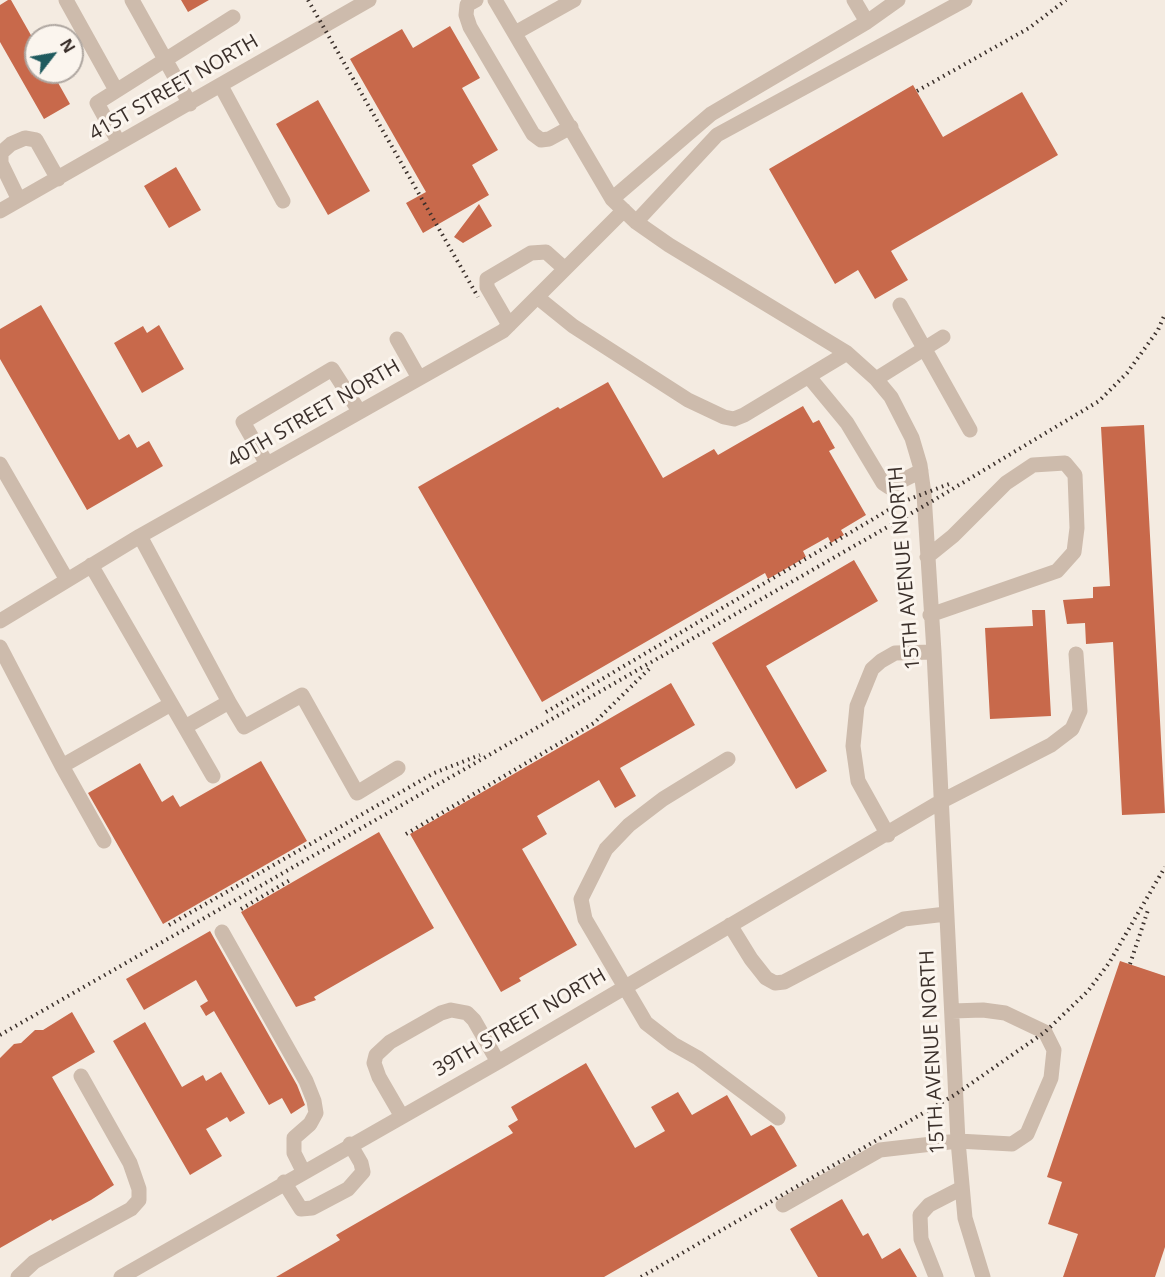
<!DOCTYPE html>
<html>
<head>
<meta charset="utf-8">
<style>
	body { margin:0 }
	#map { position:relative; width:1165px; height:1277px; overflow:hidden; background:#f4ebe1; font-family:"Open Sans",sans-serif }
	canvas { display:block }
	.north { position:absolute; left:24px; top:24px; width:60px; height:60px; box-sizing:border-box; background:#fbf5ee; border:2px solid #aea6a0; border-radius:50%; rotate:59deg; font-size:16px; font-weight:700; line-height:24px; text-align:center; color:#3b302b }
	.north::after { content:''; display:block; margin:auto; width:21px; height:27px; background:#1f5a5e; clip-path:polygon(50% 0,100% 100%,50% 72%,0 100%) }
</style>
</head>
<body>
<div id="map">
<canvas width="1165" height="1277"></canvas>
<div class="north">N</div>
</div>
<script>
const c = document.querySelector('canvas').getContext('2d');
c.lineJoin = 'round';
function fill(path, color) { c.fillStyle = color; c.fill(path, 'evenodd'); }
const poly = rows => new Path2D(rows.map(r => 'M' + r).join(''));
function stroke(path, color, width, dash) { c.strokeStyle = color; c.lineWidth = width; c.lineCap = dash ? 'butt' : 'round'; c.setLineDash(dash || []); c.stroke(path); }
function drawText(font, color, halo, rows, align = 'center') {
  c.font = font + ' "Open Sans",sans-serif'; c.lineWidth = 6; c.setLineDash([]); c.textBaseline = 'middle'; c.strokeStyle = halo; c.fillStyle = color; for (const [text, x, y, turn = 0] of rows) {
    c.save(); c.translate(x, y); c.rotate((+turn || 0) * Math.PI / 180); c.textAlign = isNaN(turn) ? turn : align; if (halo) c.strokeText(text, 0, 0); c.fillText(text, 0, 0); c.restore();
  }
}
const building = poly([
	[8,0,11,0,36,44,36,72,52,72,70,104,44,119,0,42,0,5],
	[181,0,209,0,188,12],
	[450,26,480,78,462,88,498,150,472,165,489,195,423,233,406,203,426,192,350,59,402,29,413,48],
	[913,85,943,137,1022,92,1058,155,891,251,908,280,875,299,858,270,835,284,769,169],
	[318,100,370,191,328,215,276,124],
	[176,167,201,210,169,228,144,186],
	[479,204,492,226,463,243,454,237],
	[41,305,119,440,129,434,137,448,149,441,163,466,87,510,0,359,0,329],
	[159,325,184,369,142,393,114,343,143,326,147,333],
	[608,382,663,478,714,449,718,455,803,406,813,423,819,420,835,448,829,451,866,515,841,530,844,535,831,543,828,537,803,551,806,557,782,571,768,579,765,573,542,702,418,487,558,407,560,409],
	[1144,425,1165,813,1122,815,1113,642,1086,644,1085,623,1067,624,1063,600,1093,598,1093,587,1110,586,1101,427],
	[854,560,878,601,766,666,827,771,796,789,712,643],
	[1032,610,1045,610,1051,716,990,719,985,628,1033,626],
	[671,683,695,725,620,768,636,796,615,808,599,780,537,816,547,834,522,849,577,945,519,978,521,981,501,992,410,834],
	[261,761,307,841,163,924,88,793,140,763,162,802,173,795,180,807],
	[379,832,434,928,314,997,316,1000,296,1007,241,912],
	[210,931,297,1085,305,1105,291,1114,282,1098,269,1105,214,1011,206,1016,200,1006,208,1001,196,980,144,1010,126,979],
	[1120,961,1165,976,1165,1247,1155,1277,1063,1277,1078,1234,1048,1224,1062,1182,1047,1177],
	[72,1012,95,1052,52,1077,114,1185,91,1200,52,1221,51,1219,0,1248,0,1058,14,1044,21,1043,35,1030,43,1030],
	[145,1022,182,1087,203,1075,206,1081,221,1072,245,1113,230,1122,227,1117,206,1129,222,1156,190,1175,113,1041],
	[586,1063,635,1148,665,1131,651,1107,678,1092,692,1115,727,1095,751,1136,771,1125,774,1127,797,1166,604,1277,276,1277,340,1240,336,1235,513,1133,508,1126,518,1120,511,1107],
	[842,1199,863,1236,868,1233,882,1259,900,1248,917,1277,818,1277,790,1229]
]);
const minor = poly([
	[66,0,116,90],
	[132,0,190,104],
	[476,0,467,5,466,15,470,27,533,134,541,140,549,139,571,127],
	[495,0,612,199,636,222,669,245,847,353,876,379,891,397,912,438,920,465,924,494,934,652,958,1141,965,1218,983,1277],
	[854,0,867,22],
	[515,33,574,0],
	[221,86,283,201],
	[119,143,97,103,233,17],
	[612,199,711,114,867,22,898,0],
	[19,200,1,163,1,153,11,144,25,138,36,140,58,179],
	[0,211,369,0],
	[636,222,717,135,965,0],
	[537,297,573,326,688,400,724,417,734,419,744,415,847,353],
	[900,305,970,430],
	[509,325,487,287,487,279,531,253,546,252,565,269],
	[397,339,419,378],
	[809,377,847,423,883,483,889,487,921,471],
	[876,379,943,337],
	[0,464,67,580],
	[267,464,243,422,332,369,359,411],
	[140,536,229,702,185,727],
	[927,557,953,536,1006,483,1033,465,1065,463,1075,475,1077,528,1074,552,1057,571,930,615],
	[91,565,213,776],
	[0,621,140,536,503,331,624,210],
	[0,647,62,766],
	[229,702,244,727,302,695,357,793,398,768],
	[728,759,663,799,629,825,606,849,581,899,585,919,646,1023,673,1044,698,1058,778,1118],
	[888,835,858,781,853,746,857,706,872,669,881,661,895,653,934,652],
	[104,841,62,766,171,704],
	[730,925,751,959,766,978,775,983,784,982,904,919,946,914],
	[222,932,306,1081,314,1101,316,1113,310,1124,294,1138,294,1153,303,1171],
	[401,1115,379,1077,374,1063,376,1055,390,1042,441,1013,451,1010,467,1013,474,1020,498,1062],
	[284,1182,301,1209,312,1208,348,1189,363,1172,361,1163,350,1144],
	[783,1205,880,1150,958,1141,1012,1144,1027,1134,1051,1078,1054,1050,1045,1032,1005,1013,983,1010,952,1011],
	[18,1277,34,1262,131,1209,139,1200,139,1189,130,1163,81,1076],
	[121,1277,498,1062,940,802,1051,745,1072,729,1080,711,1076,654],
	[936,1277,921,1239,920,1215,929,1205,962,1188]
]);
const rail = poly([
	[308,0,478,297],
	[917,91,1029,28,1066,0],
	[546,712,902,502,949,484],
	[406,834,594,723,649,669],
	[241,909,290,880],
	[169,925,434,773,480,755],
	[1130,964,1148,910],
	[0,1035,924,506,1099,401,1127,373,1158,330,1165,314],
	[641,1277,956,1094,1045,1032,1088,991,1109,963,1165,867]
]);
const streetNames = [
	["41ST STREET NORTH",174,88,-30],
	["40TH STREET NORTH",314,414,-30],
	["15TH AVENUE NORTH",905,568,-95],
	["39TH STREET NORTH",520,1023,-30],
	["15TH AVENUE NORTH",933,1052,-93]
];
fill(building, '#c8694b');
stroke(minor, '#cdbbac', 15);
stroke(rail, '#3b302b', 4, [1.5, 4.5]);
drawText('20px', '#3b302b', '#fbf5ee', streetNames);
</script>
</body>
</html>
